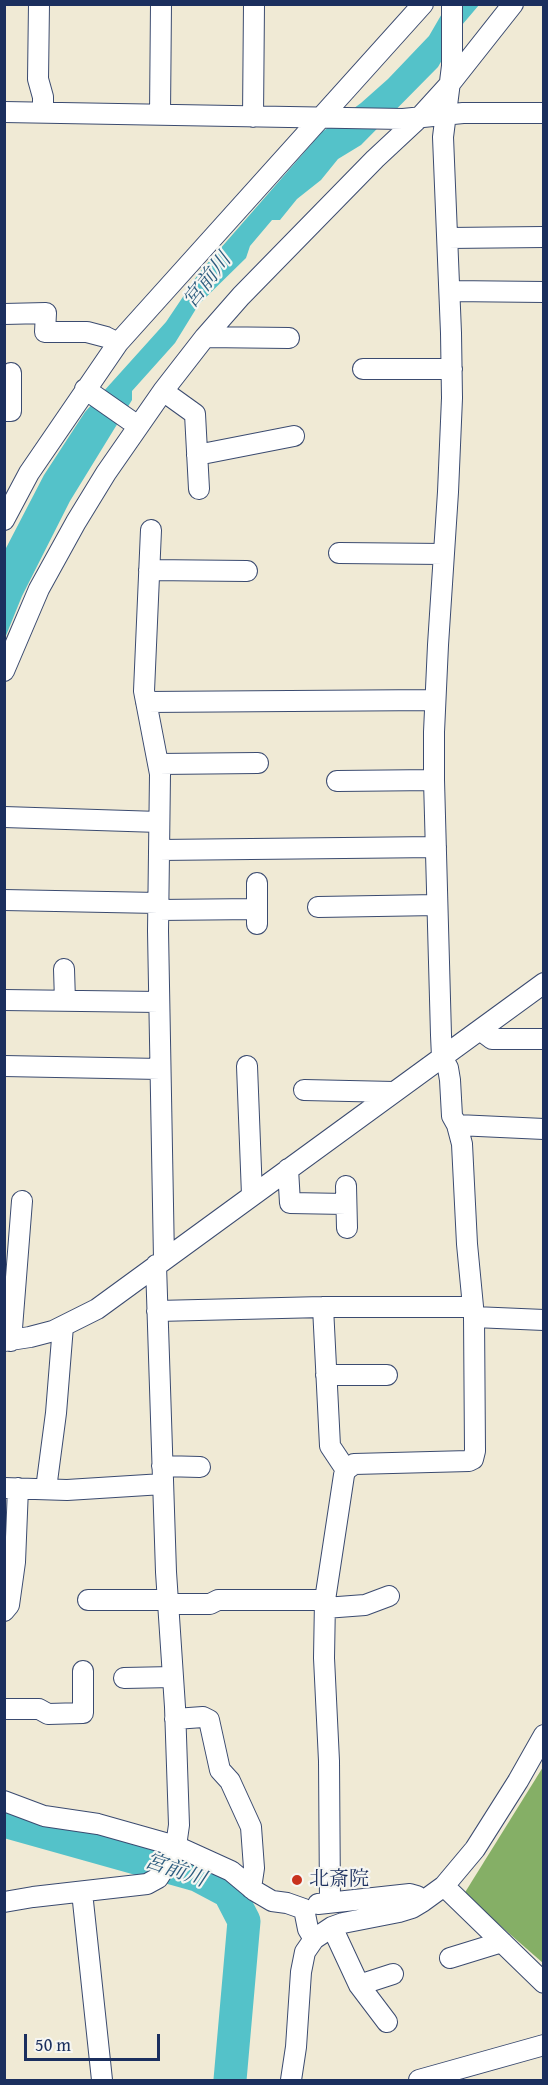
<!DOCTYPE html>
<html>
<head>
<meta charset="utf-8">
<style>
	body { margin:0 }
	#map { position:relative; width:548px; height:2085px; overflow:hidden; background:#f0ead5; font-family:"Gentium Book Plus",serif }
	canvas { display:block }
	.frame { position:absolute; inset:0; border:6px solid #1b2f5e; pointer-events:none }
	.scale { position:absolute; left:24px; top:2034px; width:136px; height:27px; box-sizing:border-box; border:3px solid #1b2f5e; border-top:0; padding-left:8px; font-size:18px; line-height:21px; white-space:nowrap; color:#1b2f5e; -webkit-text-stroke:4px #f6f6f2; paint-order:stroke }
</style>
</head>
<body>
<div id="map">
<canvas width="548" height="2085"></canvas>
<div class="frame"></div>
<div class="scale">50 m</div>
</div>
<script>
const c = document.querySelector('canvas').getContext('2d');
c.lineJoin = 'round';
function fill(path, color) { c.fillStyle = color; c.fill(path, 'evenodd'); }
const poly = rows => new Path2D(rows.map(r => 'M' + r).join(''));
function stroke(path, color, width, dash) { c.strokeStyle = color; c.lineWidth = width; c.lineCap = dash ? 'butt' : 'round'; c.setLineDash(dash || []); c.stroke(path); }
function drawText(font, color, halo, rows, align = 'center') {
  c.font = font + ' "Gentium Book Plus","Noto Serif JP",serif'; c.lineWidth = 4.5; c.setLineDash([]); c.textBaseline = 'middle'; c.strokeStyle = halo; c.fillStyle = color; for (const [text, x, y, turn = 0] of rows) {
    c.save(); c.translate(x, y); c.rotate((+turn || 0) * Math.PI / 180); c.textAlign = isNaN(turn) ? turn : align; if (halo) c.strokeText(text, 0, 0); c.fillText(text, 0, 0); c.restore();
  }
}
const forest = poly([
	[543,1767,543,1963,464,1894]
]);
const water = poly([
	[447,5,479,5,462,25,438,67,361,145,338,159,321,180,297,199,280,220,272,220,250,246,246,258,199,304,175,343,132,391,132,400,70,501,22,596,5,638,5,550,44,475,85,412,166,322,199,273,322,132,361,103,388,79,429,36]
]);
const river = poly([
	[4,1821,197,1875,229,1892,244,1921,230,2080]
]);
const street = poly([
	[39,4,38,79,43,97,43,111],
	[4,112,403,119,463,113,544,113],
	[160,114,161,4],
	[253,117,254,4],
	[448,238,544,237],
	[450,291,544,292],
	[4,314,46,313,45,332,87,332,106,337,118,343],
	[205,337,289,338],
	[363,369,452,369],
	[85,389,138,426],
	[163,391,195,414,199,489],
	[4,411,11,411,11,373],
	[197,455,294,436],
	[4,520,29,473,118,343,423,4],
	[151,530,144,691,160,774,158,931,164,1259],
	[339,553,444,554],
	[149,570,247,571],
	[4,671,39,589,76,522,106,473,163,391,205,337,241,296,375,159,419,118,449,85,513,4],
	[146,702,435,700],
	[158,764,258,763],
	[337,781,434,780],
	[4,817,159,822],
	[159,850,436,847],
	[4,900,158,903],
	[318,907,437,905],
	[158,910,257,909],
	[257,924,257,883],
	[64,969,65,1001],
	[4,1000,159,1002],
	[480,1030,492,1039,544,1039],
	[4,1066,160,1069],
	[247,1066,252,1195],
	[304,1090,394,1092],
	[457,1125,544,1129],
	[288,1169,290,1203,346,1204],
	[346,1186,347,1228],
	[323,1307,330,1446,346,1470],
	[157,1311,323,1307,473,1307],
	[474,1317,544,1320],
	[4,1341,30,1337,53,1331,97,1309,544,983],
	[11,1341,22,1201],
	[326,1375,387,1375],
	[162,1466,200,1467],
	[4,1488,67,1490,163,1484],
	[46,1489,56,1413,63,1326],
	[88,1600,167,1600],
	[168,1604,210,1604,218,1600,325,1600],
	[325,1608,365,1605,389,1596],
	[4,1611,9,1605,15,1562,18,1488],
	[124,1678,173,1677],
	[4,1709,39,1709,48,1714,83,1713,83,1671],
	[175,1719,203,1717,209,1720,220,1770,230,1781,251,1827,254,1868,251,1888],
	[4,1801,44,1816,98,1824,176,1846,231,1871,255,1891,272,1901,287,1903,304,1909,308,1929,314,1939],
	[444,1886,544,1983],
	[82,1892,102,2080],
	[4,1902,33,1897,147,1884,158,1878,174,1853,176,1846,179,1825,175,1707,166,1572,156,1265],
	[330,1902,329,1761,324,1658,325,1600,344,1475,346,1470,354,1464,469,1461,473,1459,475,1451,474,1317,467,1244,462,1144,457,1125,452,1116,450,1080,448,1068,442,1057,441,1035,434,780,434,732,438,645,448,492,452,398,451,333,443,137,452,66,452,4],
	[318,1904,410,1894,417,1896,422,1902],
	[332,1927,359,1985,387,2022],
	[450,1958,502,1942],
	[359,1985,393,1974],
	[291,2080,296,2047,301,1972,305,1952,314,1939,332,1927,343,1923,399,1912,412,1908,422,1902,444,1886,475,1849,518,1781,544,1735],
	[419,2080,544,2045]
]);
const markers = [
	[297,1880,6,"#c8321e"]
];
const poiNames = [
	["北斎院",309,1880]
];
const waterNames = [
	["宮前川",208,281,-52],
	["宮前川",175,1871,19]
];
fill(forest, '#85af66');
fill(water, '#54c2c9');
stroke(river, '#54c2c9', 33);
stroke(street, '#3b4b70', 22);
stroke(street, '#fff', 20);
for (const [x, y, r, color] of markers) { const dot = new Path2D(); dot.arc(x, y, r, 0, 2 * Math.PI); c.fillStyle = color; c.fill(dot); stroke(dot, '#f6f6f2', 2); }
drawText('20px', '#1b2f5e', '#f6f6f2', poiNames, 'left');
drawText('italic 21px', '#2c5b7e', '#f6f6f2', waterNames);
</script>
</body>
</html>
